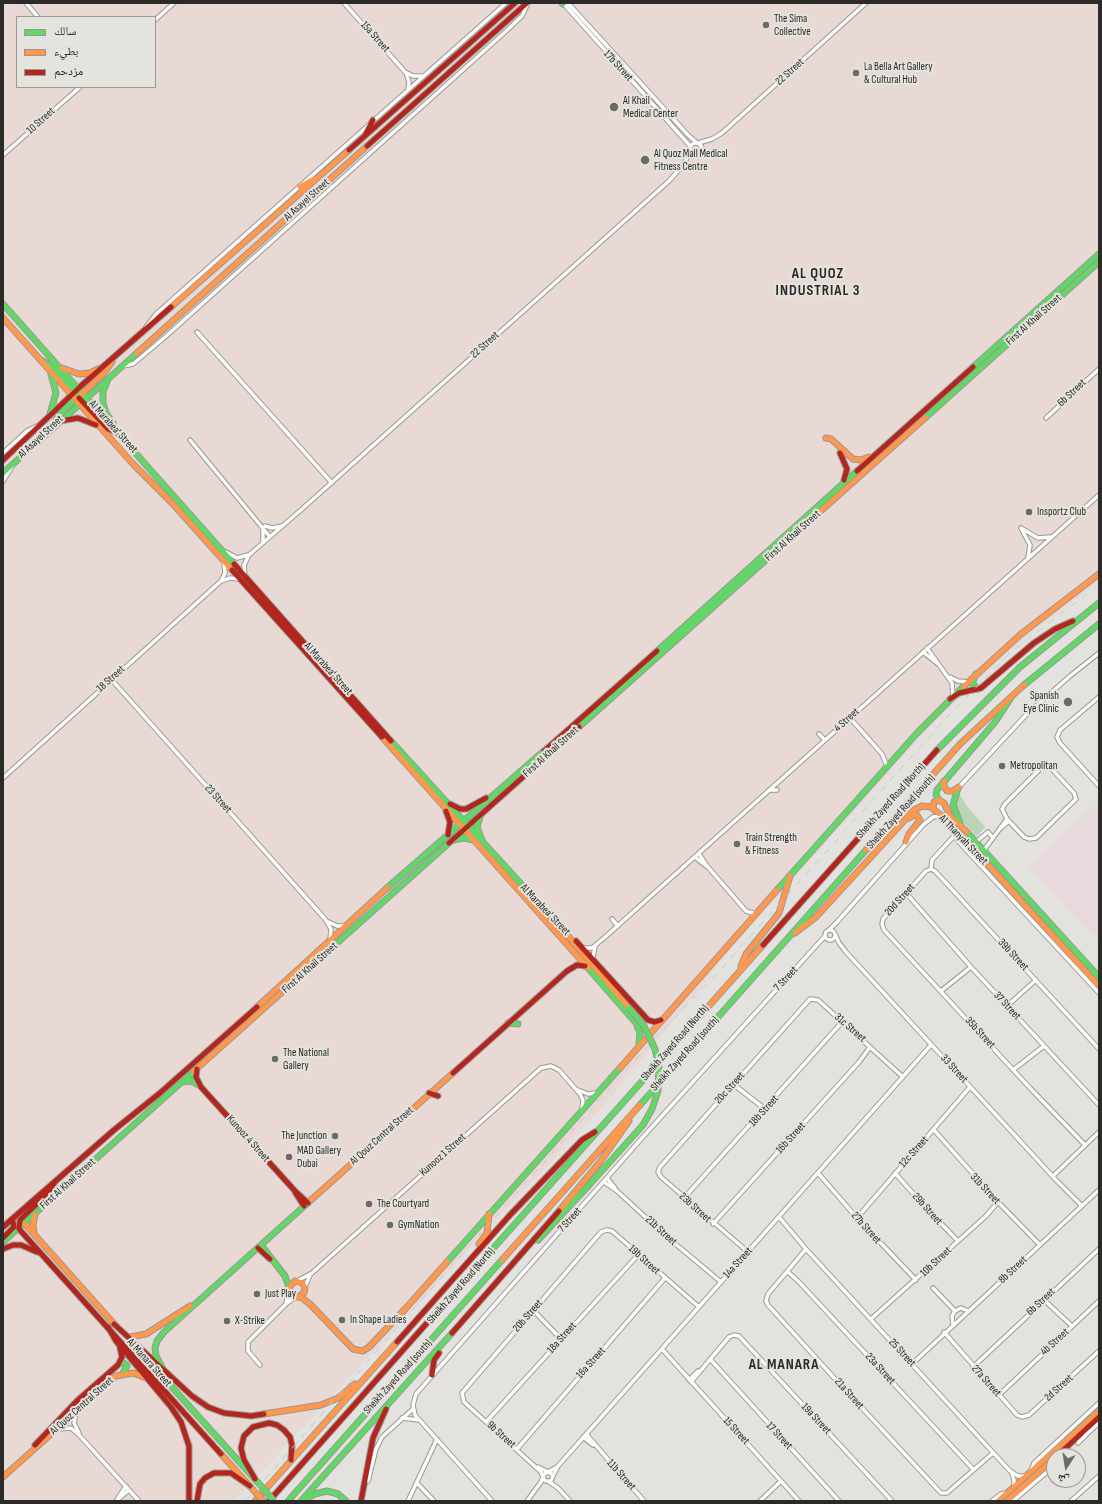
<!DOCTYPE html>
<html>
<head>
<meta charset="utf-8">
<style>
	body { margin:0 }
	#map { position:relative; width:1102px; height:1504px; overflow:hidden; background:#e3e2df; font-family:"Sofia Sans Condensed","Noto Naskh Arabic",sans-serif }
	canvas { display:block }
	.frame { position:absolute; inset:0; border:4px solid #2b2a28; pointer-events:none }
	.legend { position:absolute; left:16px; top:16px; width:140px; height:72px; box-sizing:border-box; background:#e5e3dd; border:1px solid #9b9995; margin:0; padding:5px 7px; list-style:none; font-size:12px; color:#2b2a28 }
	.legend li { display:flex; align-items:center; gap:8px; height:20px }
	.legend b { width:20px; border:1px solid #9b9995 }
	.north { position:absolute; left:1046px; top:1448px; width:40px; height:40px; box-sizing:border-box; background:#e5e3dd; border:1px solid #9b9995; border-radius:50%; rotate:192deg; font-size:11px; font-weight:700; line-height:16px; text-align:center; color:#2b2a28 }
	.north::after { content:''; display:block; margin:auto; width:14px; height:18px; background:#6b6a68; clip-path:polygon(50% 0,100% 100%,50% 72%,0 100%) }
</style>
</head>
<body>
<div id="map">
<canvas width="1102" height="1504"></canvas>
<div class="frame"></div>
<ul class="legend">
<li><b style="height:5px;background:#63d668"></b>سالك</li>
<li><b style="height:5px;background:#ff974d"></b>بطيء</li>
<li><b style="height:5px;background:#b3261e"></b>مزدحم</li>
</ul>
<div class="north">ش</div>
</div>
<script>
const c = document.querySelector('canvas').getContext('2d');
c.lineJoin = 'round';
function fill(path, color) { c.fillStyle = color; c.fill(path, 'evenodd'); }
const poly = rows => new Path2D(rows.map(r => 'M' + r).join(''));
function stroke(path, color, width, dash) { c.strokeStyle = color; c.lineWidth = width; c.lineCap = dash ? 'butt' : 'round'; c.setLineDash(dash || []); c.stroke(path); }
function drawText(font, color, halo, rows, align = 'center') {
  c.font = font + ' "Sofia Sans Condensed",sans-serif'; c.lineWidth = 4; c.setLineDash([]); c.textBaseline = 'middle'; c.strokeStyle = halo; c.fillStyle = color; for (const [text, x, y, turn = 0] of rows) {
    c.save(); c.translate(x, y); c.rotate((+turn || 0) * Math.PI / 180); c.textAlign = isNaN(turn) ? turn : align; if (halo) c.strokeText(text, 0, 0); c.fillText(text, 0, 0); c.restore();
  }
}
const industrial = poly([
	[3,3,1099,3,1099,582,1018,644,940,716,745,933,605,1104,234,1501,3,1501],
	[17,17,155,17,155,87,17,87]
]);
const education = poly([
	[1099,801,1099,942,1028,867]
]);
const green = poly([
	[959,793,967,806,985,827,977,836,962,821,955,806]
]);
const street = poly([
	[26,3,38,17],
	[344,3,405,72,413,76,423,76],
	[563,3,690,146],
	[568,3,688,135,697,143],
	[155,20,174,3],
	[406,73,409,82,408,90],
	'690 149a6 6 0 1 1 12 0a6 6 0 1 1-12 0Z',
	[698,143,712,139,722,133,866,3],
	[3,155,80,87],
	[146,327,156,314,506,3],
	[197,332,332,483],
	[123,366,133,364,164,338,504,33,522,16,528,3],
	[1046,418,1099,369],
	[190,440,270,537],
	[3,453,27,431,39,425],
	[3,481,13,465],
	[265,526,272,528,282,526],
	[1021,528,1038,538,1050,537],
	[1021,528,1030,545,1028,558],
	[263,542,263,528],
	[226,552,237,558,248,555],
	[245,576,244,565,249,555,302,509,669,181,685,163,689,150],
	[221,581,225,573,224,562],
	[927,648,952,683,953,696],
	[923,652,938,664],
	[950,677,958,681,968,682],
	[111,679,325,919,331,929,330,940],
	[1099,697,1060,730,1057,737,1060,743,1099,786],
	[850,718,882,754,887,766],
	[819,734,825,740],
	[1044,765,1050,767,1074,793,1076,799,1036,838,1029,839,1024,837,1007,819,1002,809,1005,804,1044,765],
	[3,778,221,581,230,578,239,579],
	[959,787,1026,715,1070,676,1099,653],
	[769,790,777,790],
	[953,826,954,835,957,840,1099,993],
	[1001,828,1009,821],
	[976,842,988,832,993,838],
	[984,850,1007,819],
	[699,854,707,866,746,911,756,914],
	[695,857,706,866],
	[931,869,932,860,954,836],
	[906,893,971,967,1099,1105],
	[612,919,618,926],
	[329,922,337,926,346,926],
	[829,930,837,922,924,824,933,817,942,816],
	'825 935a5 5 0 1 1 10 0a5 5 0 1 1-10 0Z',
	[835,934,839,943,846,952,1056,1180,1082,1206],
	[583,948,592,948,604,938,1099,495],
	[593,958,595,946],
	[941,991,971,967],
	[1007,1006,1036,980],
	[1013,1070,1044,1046],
	[733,1084,765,1109],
	[578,1090,588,1094,596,1093],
	[934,1130,998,1202,1040,1245],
	[1085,1145,1029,1087,884,930,882,924,883,919,926,871,931,869,935,871,1099,1049],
	[818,1173,857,1218,916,1280],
	[895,1173,924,1206,958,1241],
	[1053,1176,1099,1132],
	[607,1178,615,1188],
	[604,1182,617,1191,666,1236,721,1282],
	[684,1198,842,1022],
	[779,1217,806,1249,1010,1471,1018,1476,1026,1476],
	[857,1218,970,1087],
	[713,1224,859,1062,870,1047],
	[806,1249,768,1294,766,1301,768,1305,836,1380,941,1493,947,1493,993,1453],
	[748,1252,661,1177,658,1172,660,1167,810,999,818,1000,903,1077],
	[788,1272,799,1282,973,1469],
	[297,1281,312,1273,541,1068,551,1066,559,1070,580,1094,583,1100,582,1109],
	[305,1287,310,1275],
	[933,1288,955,1311],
	[1044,1300,1072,1326],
	[286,1303,289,1291],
	[533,1310,561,1339],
	[871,1319,986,1216,998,1202],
	[953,1325,952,1316,955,1311,961,1308,968,1311],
	[944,1332,1017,1415,1022,1417,1029,1415,1099,1351],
	[662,1349,799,1501],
	[710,1359,839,1501],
	[912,1364,1099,1190],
	[260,1365,248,1351,248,1342,287,1303,296,1297],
	[973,1367,1099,1249],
	[689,1380,698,1371],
	[691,1382,729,1337,734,1335,739,1336,892,1501],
	[999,1395,1099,1301],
	[76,1413,74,1423,79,1433],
	[402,1418,419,1420],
	[486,1422,638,1255],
	[58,1429,71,1428,80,1436,139,1501],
	[1081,1433,1088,1433,1099,1423],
	[586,1434,644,1501],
	[583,1437,593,1445],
	[1078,1443,1087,1434],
	[517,1449,665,1278],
	[538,1467,548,1472,557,1467],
	[1031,1471,1034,1463,1099,1403],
	'543.5 1477a4.5 4.5 0 1 1 9 0a4.5 4.5 0 1 1-9 0Z',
	[1012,1474,1014,1480,1014,1487],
	[553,1476,558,1466,931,1045],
	[368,1481,376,1449,382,1437,413,1409],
	[548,1481,558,1488,570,1501],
	[417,1483,434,1501],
	[118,1498,126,1486],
	[116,1501,129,1490],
	[408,1501,437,1439],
	[492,1501,415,1415,413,1405,416,1394,642,1138,825,936],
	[527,1501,541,1482,543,1477,541,1472,464,1402,462,1393,601,1232,607,1230,612,1231,699,1307],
	[760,1501,781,1481],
	[992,1501,1001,1494,1006,1493],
	[1013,1501,1054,1466],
	[1071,1501,1099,1476]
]);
const fast = poly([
	[562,3,563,4],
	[3,304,234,564],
	[43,361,52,367,76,394,85,397],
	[973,367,1099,254],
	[108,379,103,392,103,403,106,413,113,423],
	[50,414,56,393,51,374],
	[925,418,1099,262],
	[54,424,59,415,77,397],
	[3,473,137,353],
	[657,651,857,471],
	[976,674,972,683,978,689],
	[1024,685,1099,624],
	[579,727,804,526],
	[391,741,553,919],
	[937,750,1020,667,1099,603],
	[958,788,953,805,960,823],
	[939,800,936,795,937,790,995,722,1010,699],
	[480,817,477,827,482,840],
	[967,832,1099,977],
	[453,840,464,838,473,840],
	[387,888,544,751],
	[777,890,918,732,964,686],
	[318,960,449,843],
	[588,968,636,1023,640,1033,639,1045],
	[508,1023,518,1024],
	[182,1082,191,1081,199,1085],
	[640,1105,866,850],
	[538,1240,589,1185],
	[3,1242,194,1071],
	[261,1245,285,1276,289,1287],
	[447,1262,620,1068],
	[458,1288,660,1061],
	[134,1345,262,1487],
	[120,1363,124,1363,127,1366,123,1373],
	[162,1367,156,1356,155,1348,157,1341,164,1332,311,1200],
	[306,1499,315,1494,327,1491,338,1494,346,1501],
	[288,1501,502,1260],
	[301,1501,452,1333]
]);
const slow = poly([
	[300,187,314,179],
	[171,307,349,150],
	[3,318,133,464,172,503,232,570],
	[137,353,367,146],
	[62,368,79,374,90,373,98,369],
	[80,396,104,373,112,362],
	[826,438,831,439,853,459,861,460,869,457],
	[804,526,925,418],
	[964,686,1021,634,1099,574],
	[382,737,588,968],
	[944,781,944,786,947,791,953,791,959,787],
	[967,832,950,816,944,803,939,800,934,802,933,809,946,819,1099,986],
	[906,842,909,834,920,820,916,814,909,818],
	[866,850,960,744,1024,685],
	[552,917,629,1008],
	[795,933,816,917,914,810,922,806,932,807],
	[741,966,746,954,779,913,790,876],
	[257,1007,387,888],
	[660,1061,763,945],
	[620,1068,777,890],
	[194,1071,318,960],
	[311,1200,453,1073],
	[559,1211,600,1162,629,1121],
	[25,1224,116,1326],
	[34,1233,33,1225,35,1215],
	[479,1244,487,1233,489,1214],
	[502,1260,640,1105],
	[298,1297,304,1293,305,1287,302,1283,295,1281,289,1287,292,1295,302,1298,310,1304,353,1349,363,1351,369,1347,406,1308,447,1262],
	[130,1337,146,1334,190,1306],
	[264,1414,321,1405,338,1398,355,1384],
	[221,1454,256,1493],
	[3,1477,116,1376,133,1373,146,1378],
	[255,1501,397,1342],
	[998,1501,1099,1411],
	[1007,1501,1054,1459]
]);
const jam = poly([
	[366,133,373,120],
	[367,146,527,3],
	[349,150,515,3],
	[79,398,108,429,118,433],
	[60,421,78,418,96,425],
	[840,453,847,469,844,480],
	[3,460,82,385,171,307],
	[857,471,973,367],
	[234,564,391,741],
	[232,570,382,737],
	[950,699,959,693,981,688,1034,643,1055,629,1073,621],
	[544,751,657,651],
	[450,804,460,809,466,809,486,798],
	[446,811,450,822,448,835],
	[449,843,579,727],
	[576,941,648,1020,655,1022,661,1020],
	[763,945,937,750],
	[197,1069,196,1077,201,1087,295,1191,308,1203],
	[453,1073,567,971,577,965,585,966],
	[429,1093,438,1096],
	[295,1192,304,1206],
	[3,1227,114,1130,160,1093,257,1007],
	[19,1229,221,1454],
	[19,1229,20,1220,46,1195,54,1184],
	[3,1238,14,1227,13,1222],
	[258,1248,270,1259],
	[3,1249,13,1245,21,1245,37,1252],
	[114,1324,192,1396,208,1407,224,1413,251,1416,264,1414],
	[108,1327,116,1341,171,1407,181,1422,189,1446,189,1501],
	[452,1333,559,1211],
	[397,1342,510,1215,582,1140,595,1132],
	[432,1375,434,1360,439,1353],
	[35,1445,77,1401,118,1365,122,1357,120,1348],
	[1057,1456,1099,1417],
	[255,1479,244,1460,241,1448,244,1436,253,1427,269,1423,277,1425,284,1430,290,1437,292,1445,291,1460],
	[197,1501,200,1484,205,1478,214,1473,231,1473,250,1486],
	[269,1501,458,1288],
	[361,1501,373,1438,386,1409]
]);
const rail = poly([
	[246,1501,416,1306,634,1061,720,970,949,715,1010,653,1099,585]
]);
const fastBridge = poly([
	[589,1185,643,1125,652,1109,658,1091,659,1067,655,1049,644,1026,629,1008],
	[262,1487,274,1501]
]);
const slowBridge = poly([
	[256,1493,264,1501]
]);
const markers = [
	[766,25,4,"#6b6a68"],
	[856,73,4,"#6b6a68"],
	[614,107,5,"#6b6a68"],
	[645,160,5,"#6b6a68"],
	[1029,512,4,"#6b6a68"],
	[1068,702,5,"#6b6a68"],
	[1002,766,4,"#6b6a68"],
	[737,844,4,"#6b6a68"],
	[275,1059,4,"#6b6a68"],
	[335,1136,4,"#6b6a68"],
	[289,1157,4,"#6b6a68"],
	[369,1204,4,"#6b6a68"],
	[390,1225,4,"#6b6a68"],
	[257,1294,4,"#6b6a68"],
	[342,1320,4,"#6b6a68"],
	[227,1321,4,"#6b6a68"]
];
const poiNames = [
	["The Sima",774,19],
	["Collective",774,32],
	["La Bella Art Gallery",864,67],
	["& Cultural Hub",864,80],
	["Al Khail",623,101],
	["Medical Center",623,114],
	["Al Quoz Mall Medical",654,154],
	["Fitness Centre",654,167],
	["Insportz Club",1037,512],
	["Spanish",1059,696,"right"],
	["Eye Clinic",1059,709,"right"],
	["Metropolitan",1010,766],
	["Train Strength",745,838],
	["& Fitness",745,851],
	["The National",283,1053],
	["Gallery",283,1066],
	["The Junction",327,1136,"right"],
	["MAD Gallery",297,1151],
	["Dubai",297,1164],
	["The Courtyard",377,1204],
	["GymNation",398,1225],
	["Just Play",265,1294],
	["In Shape Ladies",350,1320],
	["X-Strike",235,1321]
];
const streetNames = [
	["15a Street",375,37,48],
	["17b Street",618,66,48],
	["22 Street",790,72,-42],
	["10 Street",41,121,-42],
	["Al Asayel Street",307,200,-42],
	["First Al Khail Street",1034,320,-42],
	["22 Street",485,345,-42],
	["6b Street",1072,393,-43],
	["Al Marabea' Street",113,427,48],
	["Al Asayel Street",41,437,-43],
	["First Al Khail Street",793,536,-42],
	["Al Marabea' Street",328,669,48],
	["18 Street",111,679,-42],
	["4 Street",847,720,-42],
	["First Al Khail Street",551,752,-42],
	["23 Street",218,799,48],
	["Sheikh Zayed Road (North)",891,801,-48],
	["Sheikh Zayed Road (south)",901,812,-48],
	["Al Thanyah Street",963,840,46],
	["20d Street",900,900,-48],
	["Al Marabea' Street",545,910,46],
	["39b Street",1013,955,47],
	["First Al Khail Street",310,968,-42],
	["7 Street",786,979,-47],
	["37 Street",1007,1006,47],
	["31c Street",850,1028,41],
	["35b Street",980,1033,47],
	["Sheikh Zayed Road (North)",675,1043,-49],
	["Sheikh Zayed Road (south)",685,1054,-48],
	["33 Street",954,1069,47],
	["20c Street",730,1088,-48],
	["18b Street",764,1111,-48],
	["Al Qouz Central Street",382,1136,-42],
	["16b Street",791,1138,-48],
	["Kunooz 4 Street",248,1139,48],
	["12c Street",914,1152,-48],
	["Kunooz 1 Street",443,1155,-42],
	["First Al Khail Street",68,1184,-42],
	["31b Street",985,1189,47],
	["23b Street",695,1208,42],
	["29b Street",927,1209,48],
	["7 Street",570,1220,-48],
	["27b Street",866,1228,48],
	["21b Street",661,1231,42],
	["19b Street",644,1260,42],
	["10b Street",936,1262,-43],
	["14a Street",738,1263,-48],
	["8b Street",1013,1270,-43],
	["Sheikh Zayed Road (North)",461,1286,-49],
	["6b Street",1041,1302,-43],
	["20b Street",528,1316,-49],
	["18a Street",562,1338,-48],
	["4b Street",1055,1342,-42],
	["25 Street",902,1353,47],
	["Al Manara Street",149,1363,48],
	["16a Street",591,1363,-48],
	["23a Street",880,1369,47],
	["Sheikh Zayed Road (south)",398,1377,-48],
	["27a Street",986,1381,48],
	["2d Street",1059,1388,-42],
	["21a Street",849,1394,48],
	["Al Quoz Central Street",82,1406,-42],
	["19a Street",816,1419,47],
	["15 Street",736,1431,47],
	["9b Street",501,1435,42],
	["17 Street",779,1436,47],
	["11b Street",621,1475,48]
];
const districtNames = [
	["AL QUOZ",818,274],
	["INDUSTRIAL 3",818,291],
	["AL MANARA",784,1365]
];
fill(industrial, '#e8d9d5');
fill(education, '#e7d9dc');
fill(green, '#b9d4b7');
stroke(street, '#999896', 5.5);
stroke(fast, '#999896', 7);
stroke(slow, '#999896', 7);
stroke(jam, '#999896', 7);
stroke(street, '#fbfbfa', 3.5);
stroke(fast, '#63d668', 5);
stroke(slow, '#ff974d', 5);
stroke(jam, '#b3261e', 5);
stroke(rail, '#c9c8c8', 1, [7, 7]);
stroke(fastBridge, '#999896', 7, []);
stroke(slowBridge, '#999896', 7, []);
stroke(fastBridge, '#63d668', 5);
stroke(slowBridge, '#ff974d', 5);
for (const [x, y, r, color] of markers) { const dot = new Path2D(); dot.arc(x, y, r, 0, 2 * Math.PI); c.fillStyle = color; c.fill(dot); stroke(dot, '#e5e3dd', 1.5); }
drawText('11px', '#2b2a28', '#e5e3dd', poiNames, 'left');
drawText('11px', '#2b2a28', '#e5e3dd', streetNames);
c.letterSpacing = '1px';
drawText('bold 15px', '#2b2a28', '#e5e3dd', districtNames);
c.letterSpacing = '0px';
</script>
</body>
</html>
